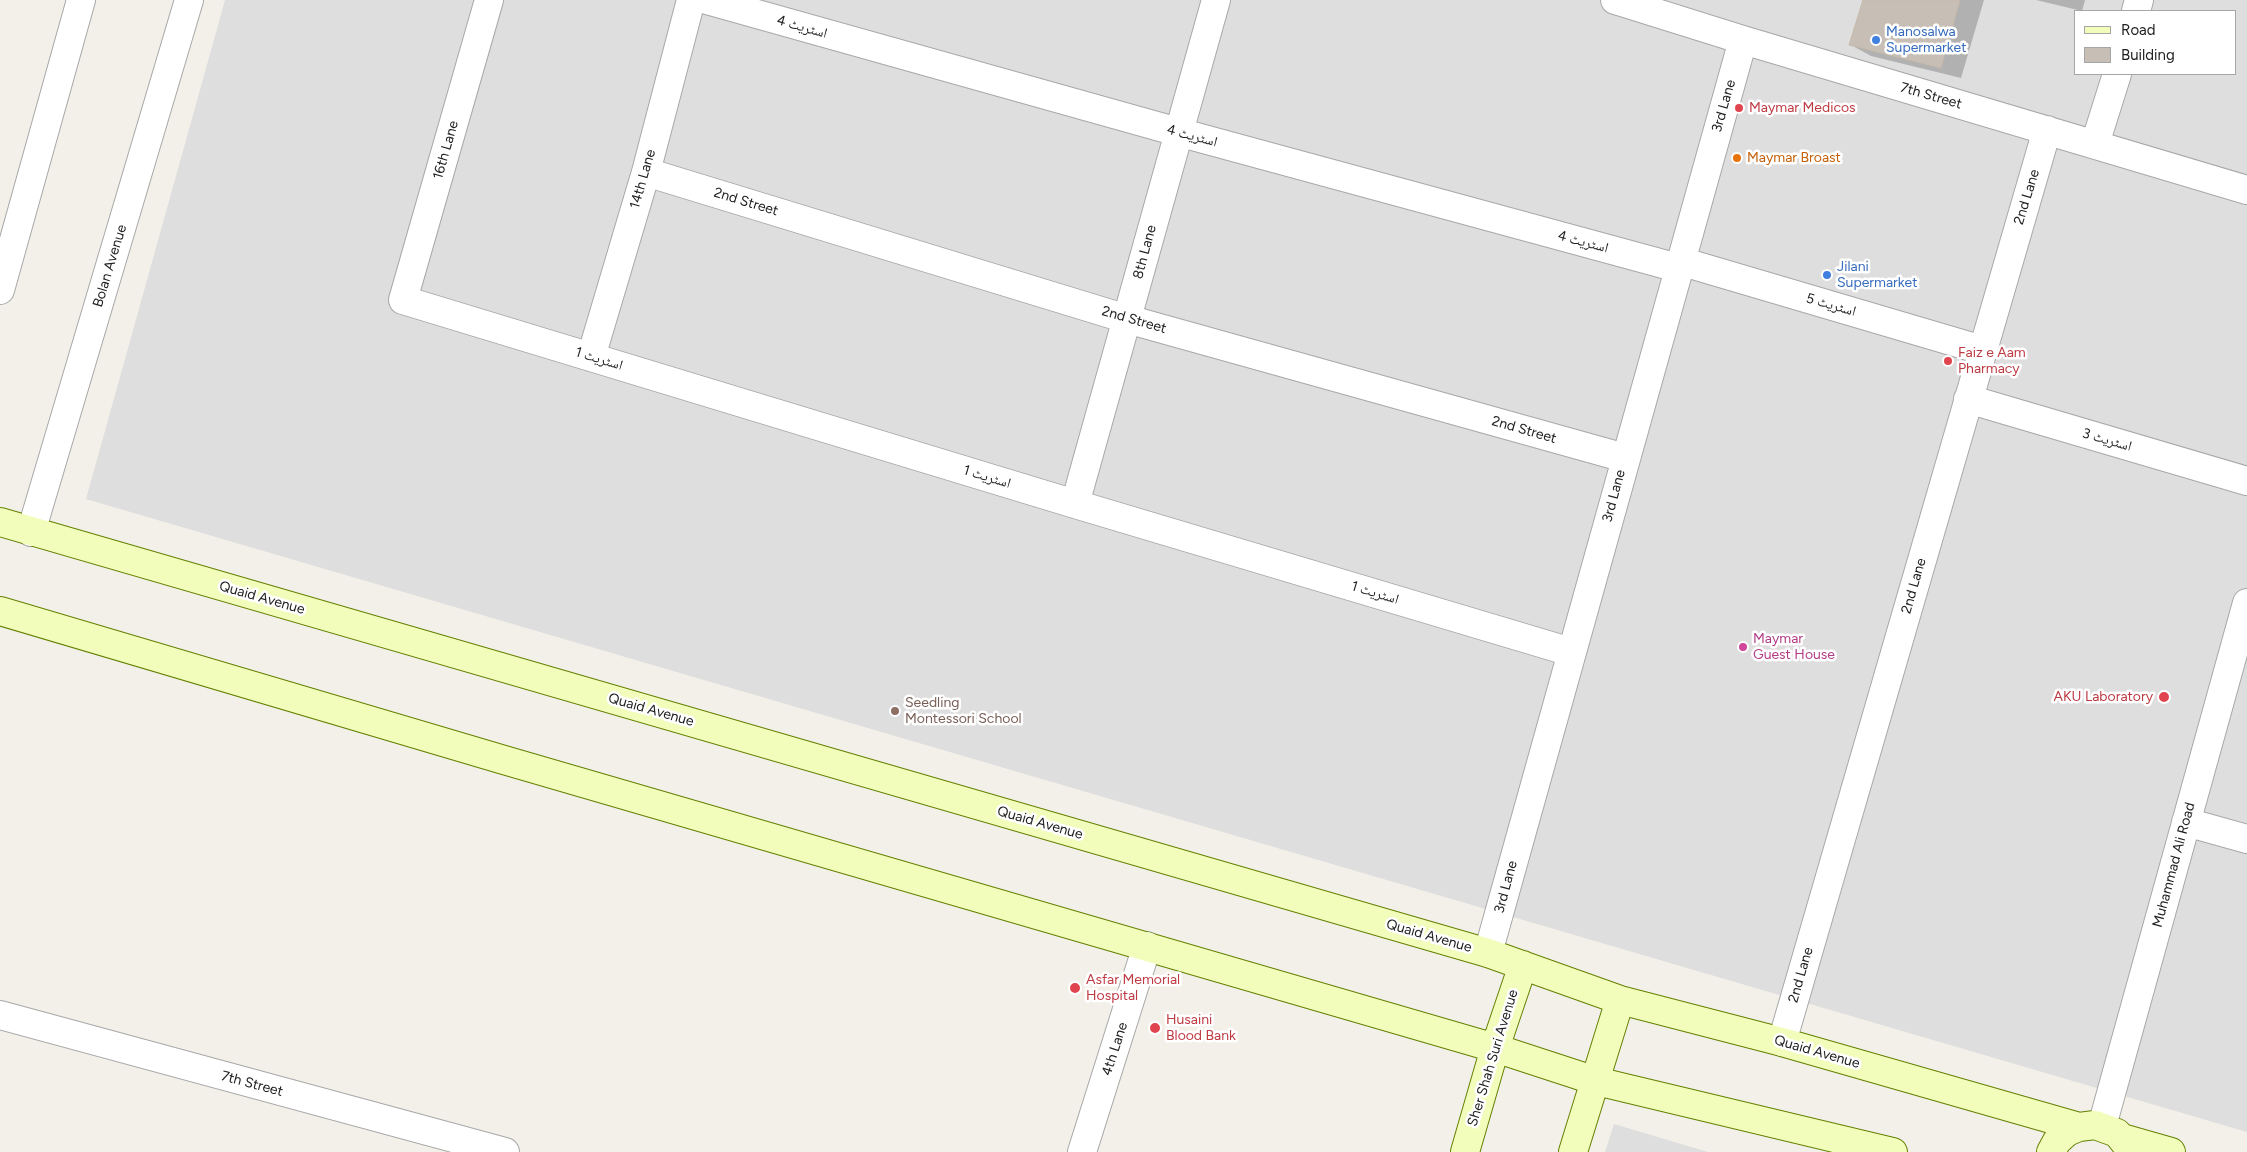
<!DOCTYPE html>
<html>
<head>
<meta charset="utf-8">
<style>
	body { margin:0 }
	#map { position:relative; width:2247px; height:1152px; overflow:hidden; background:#f2f0e8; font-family:Figtree,sans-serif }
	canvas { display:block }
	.legend { position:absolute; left:2074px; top:10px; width:162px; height:65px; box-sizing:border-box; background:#fff; border:1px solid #a6a6a6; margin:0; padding:6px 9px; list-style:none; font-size:15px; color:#212121 }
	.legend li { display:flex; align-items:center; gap:10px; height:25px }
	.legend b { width:25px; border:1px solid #a6a6a6 }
</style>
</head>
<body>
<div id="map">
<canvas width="2247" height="1152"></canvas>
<ul class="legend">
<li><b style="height:6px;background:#f2fdbb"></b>Road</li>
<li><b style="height:14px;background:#c7bfb6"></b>Building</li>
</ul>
</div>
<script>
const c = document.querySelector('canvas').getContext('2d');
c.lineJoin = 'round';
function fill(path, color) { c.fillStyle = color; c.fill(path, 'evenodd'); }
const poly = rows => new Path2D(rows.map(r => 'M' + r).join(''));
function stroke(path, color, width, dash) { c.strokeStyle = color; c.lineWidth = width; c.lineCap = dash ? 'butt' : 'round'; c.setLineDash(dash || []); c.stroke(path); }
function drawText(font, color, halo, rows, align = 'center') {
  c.font = font + ' Figtree,"Noto Naskh Arabic",sans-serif'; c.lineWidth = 5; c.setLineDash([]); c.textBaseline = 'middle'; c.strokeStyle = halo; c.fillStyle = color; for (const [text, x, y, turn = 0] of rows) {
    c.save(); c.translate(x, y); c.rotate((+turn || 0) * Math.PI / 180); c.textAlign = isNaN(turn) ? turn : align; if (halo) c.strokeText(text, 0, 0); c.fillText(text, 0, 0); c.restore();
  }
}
const residential = poly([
	[225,0,2247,0,2247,1132,86,499],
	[2076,11,2236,11,2236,74,2076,74],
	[1614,1124,1708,1152,1605,1152]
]);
const shadow = poly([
	[1864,0,1984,0,1961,78,1871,56,1851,45],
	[2036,0,2085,0,2082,11]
]);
const building = poly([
	[1863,0,1960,0,1941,68,1849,45,1863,0]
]);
const street = poly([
	[489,0,403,300,1075,504,1571,652],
	[707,0,1178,132,1678,268],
	[1615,0,1743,40,2247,190],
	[2136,11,2139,0],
	[2095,144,2117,74],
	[646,172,1127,319,1625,458],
	[1680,261,1982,350],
	[0,290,81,0],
	[591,357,646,172,691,0],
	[1968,399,2247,481],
	[1075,504,1216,0],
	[31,532,189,0],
	[2186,822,2247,839],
	[1488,953,1743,40],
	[0,1015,505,1152],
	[1782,1042,2047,130],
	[2102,1126,2247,603],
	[1082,1152,1147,946]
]);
const secondary = poly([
	[0,522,1488,953,1620,1000,1782,1042,2079,1127],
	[0,611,504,760,1495,1048,1596,1081,1893,1152],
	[2122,1138,2171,1152],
	[1465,1152,1495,1048,1523,965],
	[1573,1152,1620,1000],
	[2051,1152,2057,1141,2067,1132,2079,1127,2095,1125,2117,1133,2132,1152]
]);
const markers = [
	[1876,40,5,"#3f7fe0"],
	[1739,108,5,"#e0444e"],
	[1737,158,5,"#e8710a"],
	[1827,275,5,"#3f7fe0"],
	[1948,361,5,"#e0444e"],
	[1743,647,5,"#d1479c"],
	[2164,697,6,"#e0444e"],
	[895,711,5,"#8d6e63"],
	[1075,988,6,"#e0444e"],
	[1155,1028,6,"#e0444e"]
];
const streetNames = [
	["اسٹریٹ 4",802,27,16],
	["7th Street",1931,96,16],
	["3rd Lane",1724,106,-74],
	["اسٹریٹ 4",1192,136,15],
	["16th Lane",446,150,-74],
	["14th Lane",643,179,-74],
	["2nd Lane",2027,197,-73],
	["2nd Street",746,202,17],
	["اسٹریٹ 4",1583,242,15],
	["8th Lane",1145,252,-75],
	["Bolan Avenue",110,266,-73],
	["اسٹریٹ 5",1831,305,16],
	["2nd Street",1134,320,16],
	["اسٹریٹ 1",599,359,17],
	["2nd Street",1524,430,16],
	["اسٹریٹ 3",2107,440,16],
	["اسٹریٹ 1",987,477,17],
	["3rd Lane",1614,496,-75],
	["2nd Lane",1914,586,-74],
	["اسٹریٹ 1",1375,593,17],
	["Quaid Avenue",262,598,16],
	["Quaid Avenue",651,710,16],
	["Quaid Avenue",1040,823,16],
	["Muhammad Ali Road",2174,865,-75],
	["3rd Lane",1506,887,-75],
	["Quaid Avenue",1429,936,16],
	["2nd Lane",1801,975,-74],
	["4th Lane",1115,1049,-72],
	["Quaid Avenue",1817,1052,16],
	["Sher Shah Suri Avenue",1493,1058,-73],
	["7th Street",252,1084,15]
];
const shopNames = [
	["Manosalwa",1886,32],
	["Supermarket",1886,48],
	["Jilani",1837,267],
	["Supermarket",1837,283]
];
const healthNames = [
	["Maymar Medicos",1749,108],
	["Faiz e Aam",1958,353],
	["Pharmacy",1958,369],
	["AKU Laboratory",2153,697,"right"],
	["Asfar Memorial",1086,980],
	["Hospital",1086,996],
	["Husaini",1166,1020],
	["Blood Bank",1166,1036]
];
const foodNames = [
	["Maymar Broast",1747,158]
];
const hotelNames = [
	["Maymar",1753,639],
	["Guest House",1753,655]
];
const educationNames = [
	["Seedling",905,703],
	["Montessori School",905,719]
];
fill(residential, '#dfdede');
fill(shadow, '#0003');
fill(building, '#c7bfb6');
stroke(building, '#c5b9a9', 1);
stroke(street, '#a8a8a8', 30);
stroke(secondary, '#638100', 30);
stroke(street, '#fff', 28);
stroke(secondary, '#f2fdbb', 28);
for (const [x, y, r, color] of markers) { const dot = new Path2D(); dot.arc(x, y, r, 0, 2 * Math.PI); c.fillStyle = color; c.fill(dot); stroke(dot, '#fff', 2); }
drawText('14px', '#212121', '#fff', streetNames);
drawText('14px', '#366cbe', '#fff', shopNames, 'left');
drawText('14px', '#be3a42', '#fff', healthNames, 'left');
drawText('14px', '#c56008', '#fff', foodNames, 'left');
drawText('14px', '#b23c85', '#fff', hotelNames, 'left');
drawText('14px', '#785e54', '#fff', educationNames, 'left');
</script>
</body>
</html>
